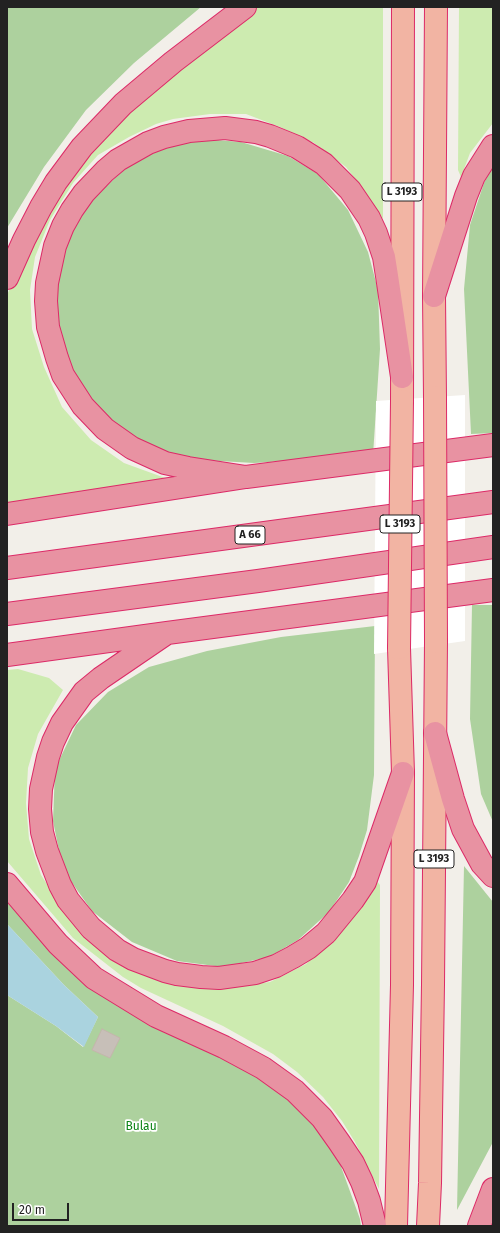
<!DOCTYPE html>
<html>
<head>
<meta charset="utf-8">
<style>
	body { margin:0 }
	#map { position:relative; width:500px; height:1233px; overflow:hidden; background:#f2efe9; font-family:"Fira Sans",sans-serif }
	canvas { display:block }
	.frame { position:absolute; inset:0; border:8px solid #222; pointer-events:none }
	.scale { position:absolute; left:12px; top:1203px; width:57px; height:18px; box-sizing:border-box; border:2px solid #222; border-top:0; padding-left:5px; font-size:12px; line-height:14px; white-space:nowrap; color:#222; -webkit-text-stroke:3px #fff; paint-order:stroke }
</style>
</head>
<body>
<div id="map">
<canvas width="500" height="1233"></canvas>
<div class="frame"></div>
<div class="scale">20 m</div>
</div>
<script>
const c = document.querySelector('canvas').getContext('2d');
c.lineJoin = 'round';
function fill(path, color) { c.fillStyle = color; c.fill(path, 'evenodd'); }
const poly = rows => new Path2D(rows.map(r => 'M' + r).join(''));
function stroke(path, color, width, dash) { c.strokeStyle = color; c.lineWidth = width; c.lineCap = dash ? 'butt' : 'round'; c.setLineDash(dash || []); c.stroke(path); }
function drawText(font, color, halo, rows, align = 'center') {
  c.font = font + ' "Fira Sans",sans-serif'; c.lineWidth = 3.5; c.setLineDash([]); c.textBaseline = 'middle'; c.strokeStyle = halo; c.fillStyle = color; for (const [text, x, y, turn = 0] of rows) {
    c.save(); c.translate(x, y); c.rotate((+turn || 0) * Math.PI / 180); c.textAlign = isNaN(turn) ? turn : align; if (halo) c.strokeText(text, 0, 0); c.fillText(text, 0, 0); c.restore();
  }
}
const grass = poly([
	[255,7,383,7,383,219,366,193,346,167,314,143,280,127,246,114,210,114,173,119,156,124,129,137,98,155,73,183,50,220,35,257,30,290,32,329,44,367,62,407,91,440,124,463,179,483,7,508,7,295,40,220,98,137],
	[459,7,493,7,493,123,470,153,461,177,458,170],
	[18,669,49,678,63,690,38,734,28,768,26,803,29,839,41,875,66,913,92,942,239,986,270,982,306,964,333,938,376,880,380,885,379,1189,355,1142,342,1121,323,1097,297,1072,273,1054,223,1026,141,988,123,977,73,938,7,861,7,670]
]);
const forest = poly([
	[7,7,201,7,134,63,86,110,44,167,7,228],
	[204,139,241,142,288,156,318,174,348,210,368,252,378,290,380,349,373,455,254,463,202,460,160,451,121,431,80,388,58,337,54,277,66,243,91,200,136,159,171,144],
	[493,166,493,433,471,434,464,289,470,225,484,183],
	[472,605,493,605,493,822,481,794,470,719],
	[375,626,374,775,367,830,359,856,349,882,329,912,298,940,269,957,223,967,177,961,132,942,92,911,63,870,53,821,55,769,76,725,108,692,149,667,207,651,281,637],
	[464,866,493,902,493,1142,457,1210],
	[7,898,51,947,267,1080,310,1119,339,1161,360,1219,361,1226,7,1226,7,995,56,1026,83,1047,98,1017,64,985,7,924]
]);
const water = poly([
	[7,924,64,985,98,1017,84,1047,56,1026,7,995]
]);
const pier = poly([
	[465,395,465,641,374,654,376,401]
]);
const building = poly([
	[102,1029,120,1038,110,1058,92,1050,102,1029]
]);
const trunk = poly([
	[435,397,434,296,436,7],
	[402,401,403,7],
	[396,1226,402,985,403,773,399,648],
	[428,1226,430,1183,433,984,436,642]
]);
const motorway = poly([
	[7,278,24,240,41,207,56,182,82,147,123,104,173,62,245,7],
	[434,296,466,196,474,176,493,146],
	[246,477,188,468,165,463,132,448,105,429,83,406,63,375,57,358,48,327,46,301,47,283,55,246,63,226,72,210,84,193,105,171,118,160,148,143,164,137,189,131,225,128,256,132,270,136,297,147,324,164,350,190,369,218,376,233,384,257,387,276,402,377],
	[7,514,246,477,493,445],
	[7,568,493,502],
	[7,614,258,581,493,547],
	[167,633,101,678,84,692,62,723,53,742,48,757,41,789,40,809,42,832,47,851,60,885,68,900,91,928,117,950,133,959,165,971,177,974,201,977,219,978,255,973,276,966,293,957,308,948,326,933,353,900,365,882,403,773],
	[7,655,167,633,493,590],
	[435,733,453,799,463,829,482,864,493,876],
	[7,884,58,944,94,978,156,1016,224,1047,263,1068,295,1091,322,1118,339,1142,353,1163,362,1182,369,1201,375,1226],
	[479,1226,493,1189]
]);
const trunkBridge = poly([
	[435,397,436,642],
	[399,648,402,401]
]);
const shields = [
	[402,192,40],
	[400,524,40],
	[250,535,30],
	[434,859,40]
];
const shieldNames = [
	["L 3193",402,192],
	["L 3193",400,524],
	["A 66",250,535],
	["L 3193",434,859]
];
const parkNames = [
	["Bulau",141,1127]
];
fill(grass, '#cdebb0');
fill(forest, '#add19e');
fill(water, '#aad3df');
fill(pier, '#fff');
fill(building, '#c7bfb8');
stroke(building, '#c4b6ab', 1);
stroke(trunk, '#dc2a67', 24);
stroke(motorway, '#dc2a67', 24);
stroke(trunk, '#f2b4a3', 22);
stroke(motorway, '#e892a2', 22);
stroke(trunkBridge, '#dc2a67', 24, []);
stroke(trunkBridge, '#f2b4a3', 22);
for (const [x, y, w] of shields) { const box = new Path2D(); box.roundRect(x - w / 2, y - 9, w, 18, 3); c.fillStyle = '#fff'; c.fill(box); stroke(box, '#222', 1); }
drawText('bold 11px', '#222', null, shieldNames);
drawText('12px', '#0c8416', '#fff', parkNames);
</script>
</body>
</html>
